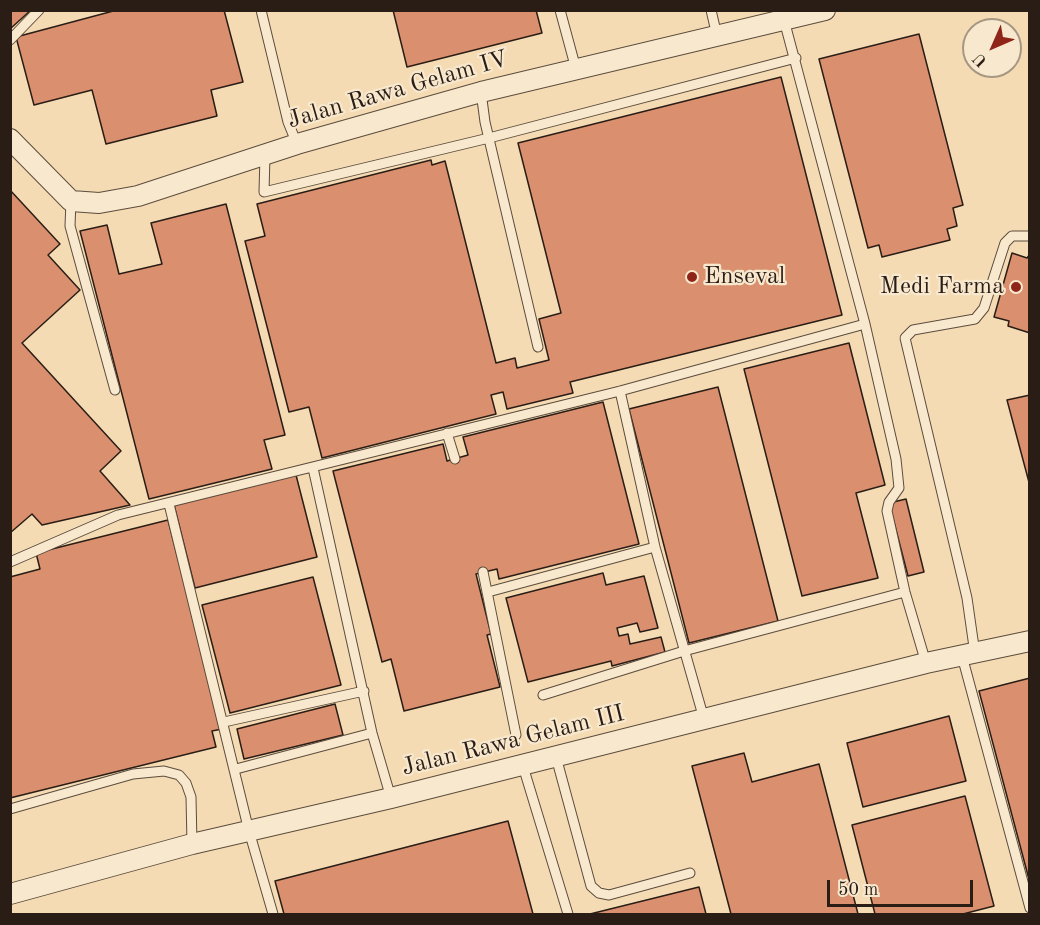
<!DOCTYPE html>
<html>
<head>
<meta charset="utf-8">
<style>
	body { margin:0 }
	#map { position:relative; width:1040px; height:925px; overflow:hidden; background:#f4dbb3; font-family:"Old Standard TT",serif }
	canvas { display:block }
	.frame { position:absolute; inset:0; border:12px solid #2a1d16; pointer-events:none }
	.north { position:absolute; left:962px; top:18px; width:60px; height:60px; box-sizing:border-box; background:#f8e8ce; border:2px solid #a69784; border-radius:50%; rotate:225deg; font-size:16px; font-weight:700; line-height:24px; text-align:center; color:#2a1d16 }
	.north::after { content:''; display:block; margin:auto; width:21px; height:27px; background:#8f2418; clip-path:polygon(50% 0,100% 100%,50% 72%,0 100%) }
	.scale { position:absolute; left:827px; top:880px; width:146px; height:27px; box-sizing:border-box; border:3px solid #2a1d16; border-top:0; padding-left:8px; font-size:18px; line-height:21px; white-space:nowrap; color:#2a1d16; -webkit-text-stroke:4px #f8e8ce; paint-order:stroke }
</style>
</head>
<body>
<div id="map">
<canvas width="1040" height="925"></canvas>
<div class="frame"></div>
<div class="north">U</div>
<div class="scale">50 m</div>
</div>
<script>
const c = document.querySelector('canvas').getContext('2d');
c.lineJoin = 'round';
function fill(path, color) { c.fillStyle = color; c.fill(path, 'evenodd'); }
const poly = rows => new Path2D(rows.map(r => 'M' + r).join(''));
function stroke(path, color, width, dash) { c.strokeStyle = color; c.lineWidth = width; c.lineCap = dash ? 'butt' : 'round'; c.setLineDash(dash || []); c.stroke(path); }
function drawText(font, color, halo, rows, align = 'center') {
  c.font = font + ' "Old Standard TT",serif'; c.lineWidth = 4.5; c.setLineDash([]); c.textBaseline = 'middle'; c.strokeStyle = halo; c.fillStyle = color; for (const [text, x, y, turn = 0] of rows) {
    c.save(); c.translate(x, y); c.rotate((+turn || 0) * Math.PI / 180); c.textAlign = isNaN(turn) ? turn : align; if (halo) c.strokeText(text, 0, 0); c.fillText(text, 0, 0); c.restore();
  }
}
const building = poly([
	[10,10,31,10,10,29,10,10],
	[117,10,224,10,243,82,211,90,217,116,106,144,92,90,34,105,16,37,117,10],
	[393,10,536,10,542,33,407,67,393,10],
	[919,34,963,205,953,208,957,226,947,229,950,240,882,257,879,245,868,248,819,59,919,34],
	[781,77,842,315,570,382,573,393,507,409,503,392,491,395,496,414,322,458,309,407,289,412,245,241,265,236,257,204,431,160,432,165,445,161,496,363,515,358,517,368,549,360,539,319,561,313,518,143,781,77],
	[10,190,60,244,48,255,80,290,22,343,121,451,100,471,130,505,42,525,32,514,10,533,10,190],
	[226,204,285,435,264,440,272,469,149,499,80,231,107,225,119,274,162,264,151,223,226,204],
	[1012,253,1027,258,1030,254,1030,333,1008,326,1009,321,994,317,1012,253],
	[849,343,885,485,856,493,878,578,802,596,744,369,849,343],
	[718,387,778,621,689,643,629,409,718,387],
	[1030,395,1030,486,1007,400,1030,395],
	[603,402,639,544,499,579,497,569,476,574,491,634,487,635,500,687,404,711,391,659,382,662,333,471,443,444,447,461,468,455,463,437,603,402],
	[296,475,317,557,195,588,174,505,296,475],
	[906,499,924,572,908,576,889,503,906,499],
	[168,520,222,729,212,731,216,747,10,798,10,577,40,569,36,553,168,520],
	[603,573,606,585,644,576,658,628,640,632,637,623,617,628,619,636,628,634,630,644,661,637,665,652,612,666,611,661,528,682,506,598,603,573],
	[313,577,341,685,230,713,202,605,313,577],
	[1030,678,1030,883,979,691,1030,678],
	[335,704,343,735,244,759,237,729,335,704],
	[949,716,966,781,863,807,847,743,949,716],
	[744,753,752,782,819,764,858,914,731,914,692,766,744,753],
	[965,796,994,906,963,914,875,914,852,825,965,796],
	[508,821,533,914,284,914,275,881,508,821],
	[699,887,706,914,590,914,699,887]
]);
const lane = poly([
	[261,10,288,122,297,144],
	[560,10,576,69],
	[711,10,717,36],
	[784,20,865,324,896,459,899,488,889,502,887,511,905,592,926,663],
	[10,40,39,10],
	[481,92,485,122,538,347],
	[265,155,264,192,489,138,796,58],
	[71,201,70,226,115,390],
	[620,391,655,547,704,719],
	[447,433,455,459],
	[313,468,372,733,391,798],
	[169,504,249,831,273,914],
	[10,562,118,515,620,391,865,324],
	[483,572,516,735],
	[488,592,655,547],
	[975,654,967,598,905,338,913,330,975,319,984,308,1005,243,1012,236,1030,236],
	[962,656,1030,908],
	[543,695,684,651,905,592],
	[224,722,364,691],
	[556,757,591,886,599,893,609,895,690,873],
	[522,763,568,914],
	[236,769,372,733],
	[10,809,133,774,164,771,179,775,186,783,191,797,192,844]
]);
const street = poly([
	[10,139,71,201,99,203,138,196,297,144,481,92,825,10],
	[10,894,192,844,391,798,926,663,1030,641]
]);
const markers = [
	[692,277,6,"#8f2418"],
	[1016,287,6,"#8f2418"]
];
const streetNames = [
	["Jalan Rawa Gelam IV",398,90,-16],
	["Jalan Rawa Gelam III",513,741,-14]
];
const poiNames = [
	["Enseval",704,277],
	["Medi Farma",1004,287,"right"]
];
fill(building, '#da906e');
stroke(building, '#2a1d16', 1.5);
stroke(lane, '#5c4c3d', 11);
stroke(street, '#5c4c3d', 22);
stroke(lane, '#f8e8ce', 9);
stroke(street, '#f8e8ce', 20);
for (const [x, y, r, color] of markers) { const dot = new Path2D(); dot.arc(x, y, r, 0, 2 * Math.PI); c.fillStyle = color; c.fill(dot); stroke(dot, '#f8e8ce', 2); }
drawText('24px', '#2a1d16', '#f8e8ce', streetNames);
drawText('24px', '#2a1d16', '#f8e8ce', poiNames, 'left');
</script>
</body>
</html>
